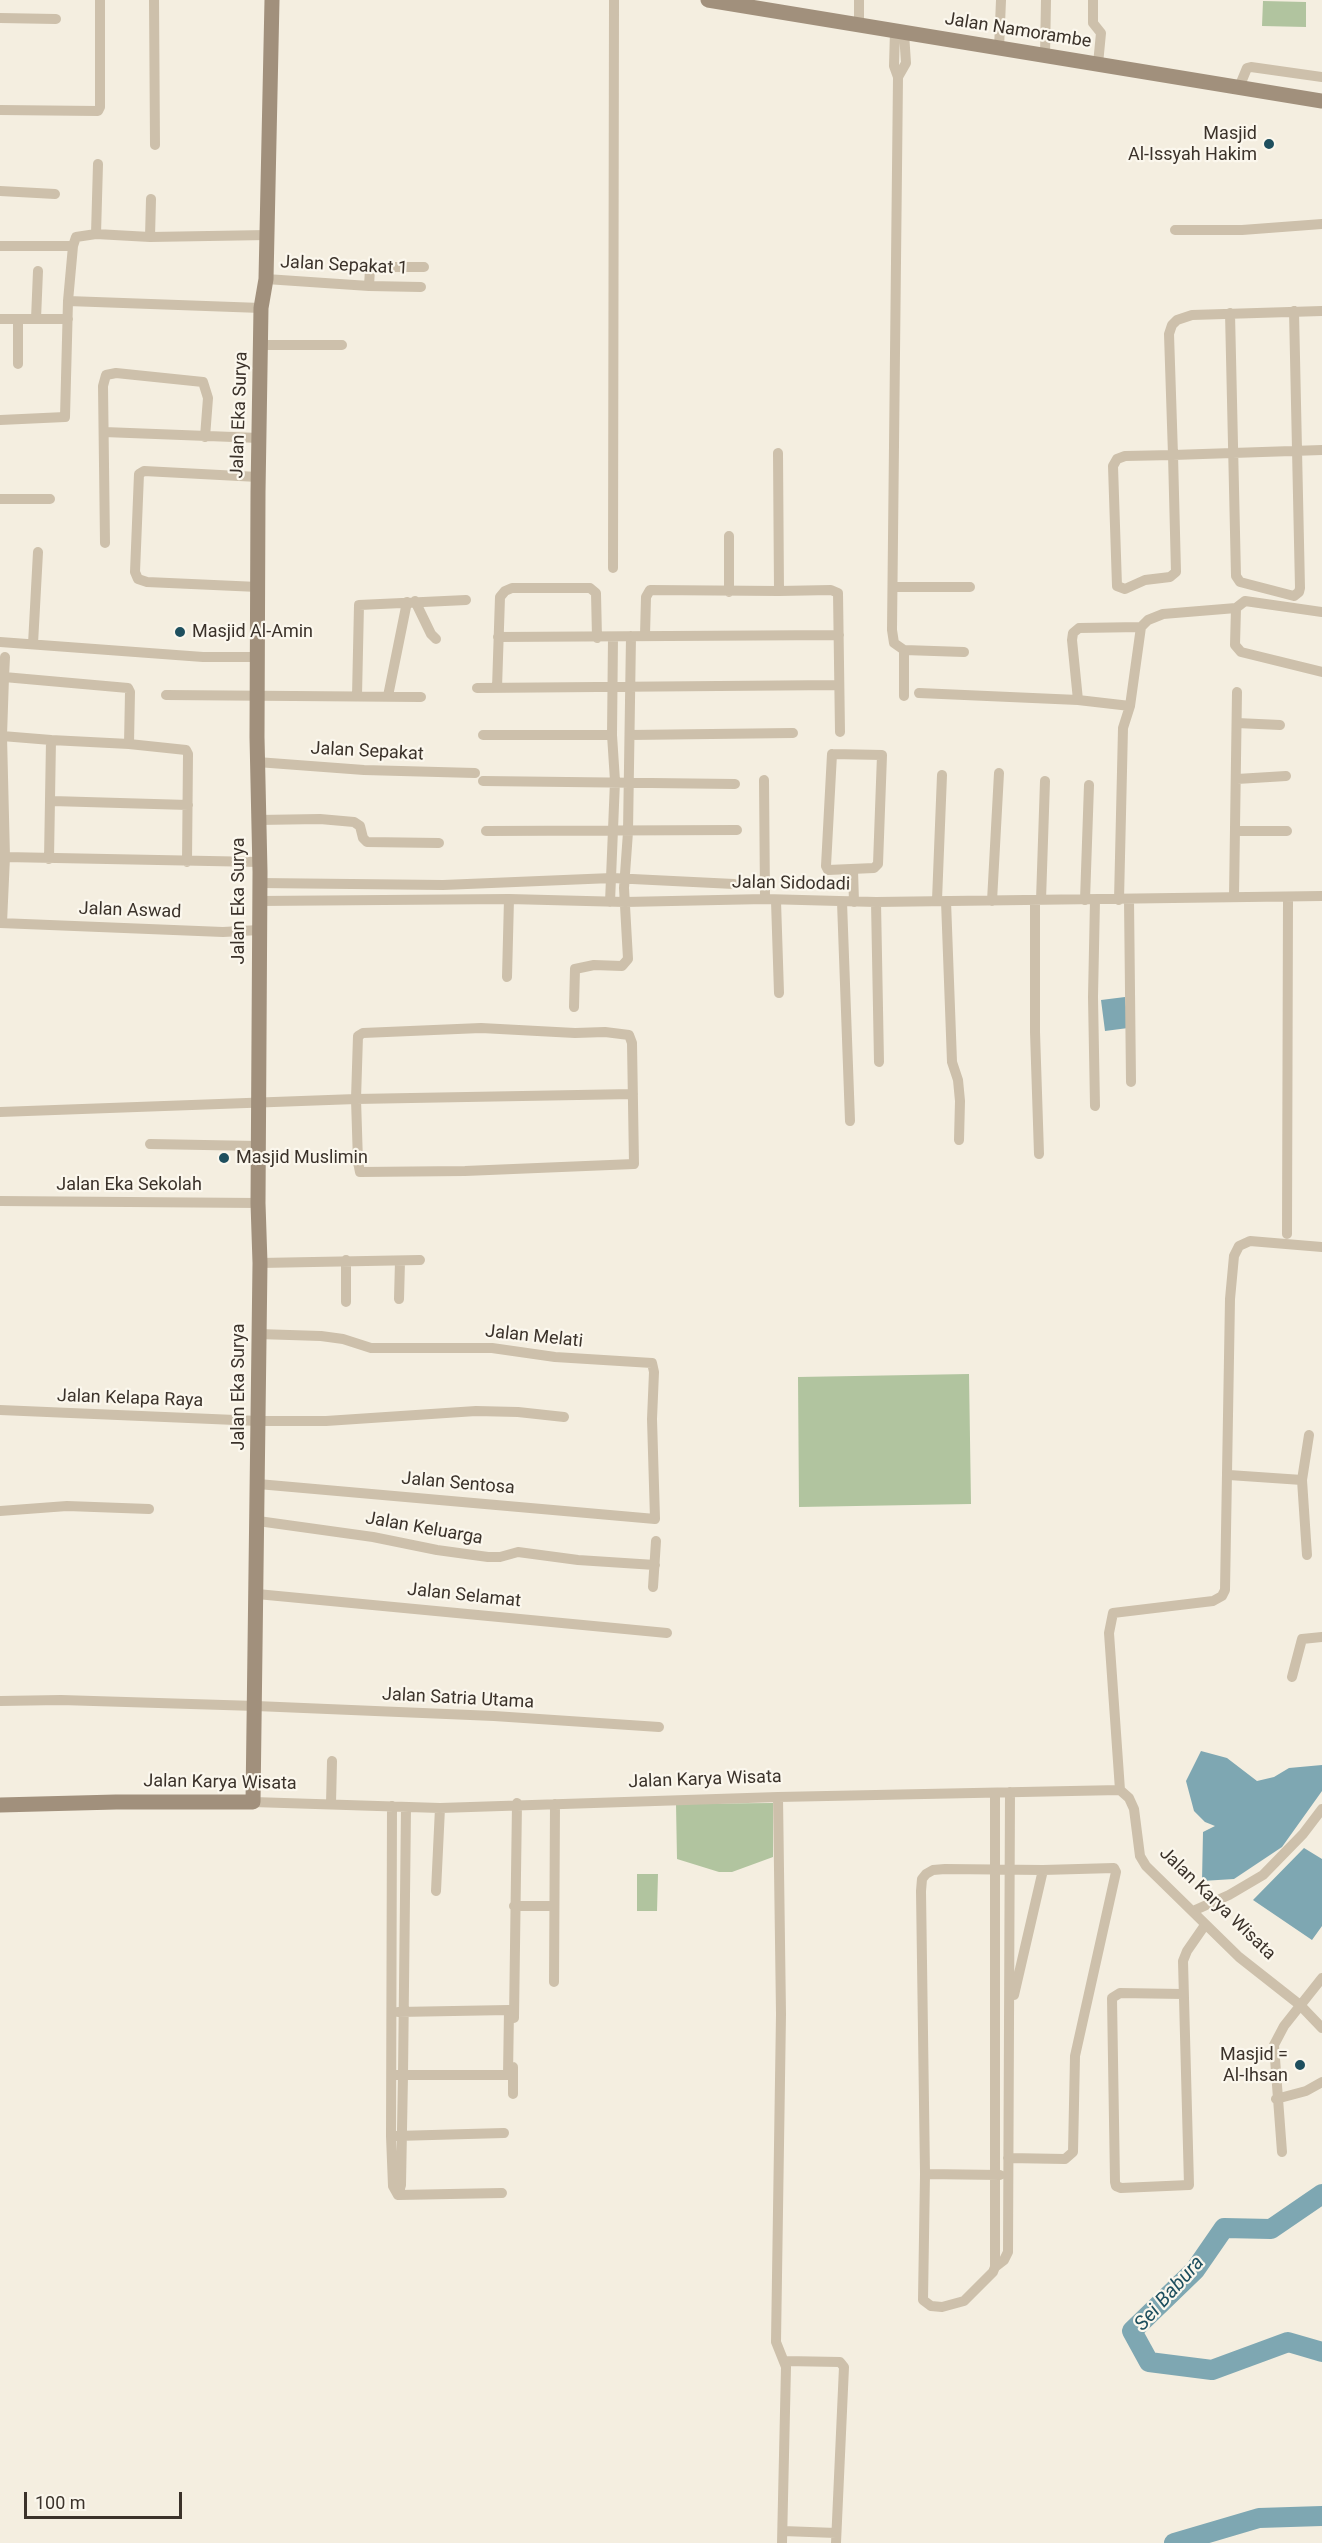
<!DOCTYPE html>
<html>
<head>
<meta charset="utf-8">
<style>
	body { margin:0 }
	#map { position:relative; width:1322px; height:2543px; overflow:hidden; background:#f4eee0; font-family:Roboto,sans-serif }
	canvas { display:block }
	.scale { position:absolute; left:24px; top:2492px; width:158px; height:27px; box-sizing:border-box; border:3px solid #3b322a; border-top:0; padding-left:8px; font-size:18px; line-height:21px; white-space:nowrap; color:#3b322a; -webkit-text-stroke:4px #fbf7ed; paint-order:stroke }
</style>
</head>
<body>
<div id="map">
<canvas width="1322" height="2543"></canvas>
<div class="scale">100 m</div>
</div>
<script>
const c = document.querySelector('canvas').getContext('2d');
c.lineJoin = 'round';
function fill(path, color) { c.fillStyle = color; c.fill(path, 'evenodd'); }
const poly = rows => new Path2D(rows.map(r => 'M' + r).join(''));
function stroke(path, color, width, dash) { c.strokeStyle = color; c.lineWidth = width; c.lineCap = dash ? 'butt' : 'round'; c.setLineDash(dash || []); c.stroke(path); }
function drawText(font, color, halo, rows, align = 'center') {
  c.font = font + ' Roboto,sans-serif'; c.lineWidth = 4.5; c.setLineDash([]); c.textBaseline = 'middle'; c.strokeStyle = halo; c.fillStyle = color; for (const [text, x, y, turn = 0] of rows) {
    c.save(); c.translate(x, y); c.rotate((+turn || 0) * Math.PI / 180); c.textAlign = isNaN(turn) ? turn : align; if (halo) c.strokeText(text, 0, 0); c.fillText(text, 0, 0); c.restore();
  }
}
const green = poly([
	[1263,1,1306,2,1306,27,1262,26],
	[969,1374,971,1504,799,1507,798,1377],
	[773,1803,773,1857,732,1872,719,1872,677,1859,676,1804],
	[637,1874,658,1874,657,1911,637,1911]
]);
const water = poly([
	[1125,997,1128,1028,1105,1031,1101,1000],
	[1201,1751,1227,1758,1257,1781,1274,1777,1289,1768,1322,1765,1322,1791,1282,1847,1234,1879,1202,1881,1203,1832,1215,1826,1205,1822,1194,1811,1186,1781],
	[1304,1848,1322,1859,1322,1926,1312,1940,1253,1900]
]);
const river = poly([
	[1322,2194,1271,2229,1224,2228,1195,2270,1132,2331,1149,2362,1212,2370,1288,2342,1322,2352],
	[1174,2543,1259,2518,1322,2516]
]);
const street = poly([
	[154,0,155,145],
	[1093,0,1093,23,1101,33,1098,64],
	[0,18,56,19],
	[859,25,859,0],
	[895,31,894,66,898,77,892,630,894,643,904,650,904,696],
	[999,49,1001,0],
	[1045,56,1046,0],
	[898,77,906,63,904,33],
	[1240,85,1247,68,1251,67,1322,77],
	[0,110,98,111,100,107,100,0],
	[0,191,55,194],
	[1175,230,1242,230,1322,224],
	[96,234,98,164],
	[150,237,151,199],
	[0,246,73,246],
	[266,279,369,286,421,287],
	[369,286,370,269,373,267,424,267],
	[68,301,261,308],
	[1322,311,1192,315,1177,320,1172,325,1169,334,1173,455,1176,572,1170,577,1145,580,1125,589,1117,586,1113,466,1117,459,1125,456,1173,455,1322,450],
	[1230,313,1236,576,1240,582,1294,596,1299,592,1300,588,1294,311],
	[0,319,68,319],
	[18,319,18,364],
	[36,319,38,271],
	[262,345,342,345],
	[0,420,65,417,68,301,73,246,76,237,96,234,150,237,267,235],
	[104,432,259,438],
	[778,453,779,591,831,590,838,593,840,732],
	[0,499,50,499],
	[729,536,729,592],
	[105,543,103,386,106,375,116,373,203,382,208,398,205,437],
	[613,568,614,0],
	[258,587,147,582,138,579,135,572,139,474,144,471,258,477],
	[894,587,970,587],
	[415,601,431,634,436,639],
	[1236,608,1235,645,1241,652,1322,672],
	[645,635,646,597,650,590,779,591],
	[498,637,839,635],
	[0,642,203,657,257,657],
	[33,644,38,552],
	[904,650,964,652],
	[4,677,5,657],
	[477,688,839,685],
	[497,688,500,597,505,591,512,588,590,588,596,593,597,638],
	[919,693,1078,700,1130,706],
	[166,695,421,697],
	[357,696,359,605,466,600],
	[388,696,407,602],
	[1078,700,1072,640,1073,633,1079,628,1141,627,1148,620,1163,614,1236,608,1245,601,1322,612],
	[1237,723,1280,725],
	[483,735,612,735],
	[630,735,793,733],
	[2,736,51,740],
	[832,754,882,755,878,864,874,868,828,870,826,866,832,754],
	[257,762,364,770,475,773],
	[1237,779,1286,776],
	[764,780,765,899],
	[483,781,735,784],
	[52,801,188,805],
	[258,820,320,819,354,822,360,826,363,838,367,842,439,843],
	[486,831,737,830],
	[1236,831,1287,831],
	[5,857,260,862],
	[49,859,51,740,129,744,186,750,188,754,187,862],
	[853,870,854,902],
	[260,883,443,885,612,878,734,884],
	[1234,896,1237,692],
	[937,900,942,775],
	[1035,900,1035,1032,1039,1154],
	[1041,900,1045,781],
	[1085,900,1089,785],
	[1095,900,1093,997,1095,1106],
	[1119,900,1123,728,1130,706,1141,627],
	[1129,900,1131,1082],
	[259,901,509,899,625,902,765,899,876,902,1322,896],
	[776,901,779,993],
	[946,901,952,1062,958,1080,960,1101,959,1140],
	[992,901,999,773],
	[610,902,615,781,612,735,613,637],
	[842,902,850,1121],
	[876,902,879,1062],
	[0,923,223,932,259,930],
	[2,923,5,857,2,736,4,677,128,688,130,692,129,744],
	[507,977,509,899],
	[574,1007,575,969,594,965,622,966,628,959,624,888,628,832,631,636],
	[481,1028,575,1033,605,1032,629,1035,632,1043,634,1164,465,1171,360,1172,358,1162,356,1099,358,1036,363,1033,481,1028],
	[0,1112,356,1099,633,1094],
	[150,1144,258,1146],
	[0,1201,258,1203],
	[1287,1234,1288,897],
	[346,1260,346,1302],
	[260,1263,420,1260],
	[399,1299,400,1261],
	[258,1334,321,1336,343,1339,371,1348,492,1348,555,1357,652,1363,654,1372,652,1419,655,1519,258,1484],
	[0,1410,259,1421,326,1421,476,1411,518,1412,564,1417],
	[1229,1475,1302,1480],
	[0,1511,67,1506,149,1509],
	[258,1521,373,1537,437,1550,488,1557,500,1557,518,1552,578,1560,655,1565],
	[1307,1555,1302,1480,1309,1435],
	[653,1587,656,1541],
	[257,1594,667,1633],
	[1292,1677,1302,1639,1322,1637],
	[0,1701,61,1700,256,1706,494,1716,659,1727],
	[1120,1790,1109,1633,1113,1613,1213,1601,1222,1596,1225,1590,1230,1299,1234,1256,1239,1246,1250,1241,1322,1247],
	[995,1793,995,2267,1004,2260,1008,2252,1010,1792],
	[778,1797,781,2014,776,2342,786,2367,782,2543],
	[253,1802,440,1808,778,1797,1120,1790,1129,1798,1134,1809,1140,1856,1146,1866,1239,1957,1300,2005,1322,2028],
	[331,1804,332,1761],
	[392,1806,391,2136,393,2186,398,2195],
	[436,1891,440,1808],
	[514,1906,554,1906],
	[1193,1911,1229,1895,1263,1875,1303,1834,1322,1809],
	[554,1982,555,1804],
	[1183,1994,1120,1993,1112,1998,1115,2182,1116,2186,1121,2188,1189,2185,1183,1961,1187,1951,1205,1925],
	[514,2018,517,1803],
	[396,2075,508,2075,509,2010,398,2012],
	[513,2094,513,2067],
	[1276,2099,1306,2091,1322,2082],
	[396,2136,504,2133],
	[1282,2152,1274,2045,1284,2026,1322,1978],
	[1008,2158,1065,2159,1073,2152,1075,2056,1116,1872,1114,1868,1043,1870],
	[925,2174,1000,2175],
	[398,2195,401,2185,403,2075,406,1807],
	[398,2195,502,2193],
	[995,2267,993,2272,964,2301,942,2307,931,2306,923,2300,925,2174,921,1891,922,1879,926,1874,933,1870,945,1869,1043,1870,1014,1995],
	[785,2361,840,2362,844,2367,836,2543],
	[783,2531,836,2533]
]);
const secondary = poly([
	[708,0,1322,101],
	[0,1805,116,1802,253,1802,260,1263,258,1203,260,872,257,737,258,492,261,308,266,279,272,0]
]);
const markers = [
	[1269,144,6,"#1e4f5e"],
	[180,632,6,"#1e4f5e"],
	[224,1158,6,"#1e4f5e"],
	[1300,2065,6,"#1e4f5e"]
];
const streetNames = [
	["Jalan Namorambe",1018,31,9],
	["Jalan Sepakat 1",344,266,3],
	["Jalan Eka Surya",240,415,-88],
	["Jalan Sepakat",367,752,3],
	["Jalan Sidodadi",791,884,1],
	["Jalan Eka Surya",239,901,-90],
	["Jalan Aswad",130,911,2],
	["Jalan Eka Sekolah",129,1185],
	["Jalan Melati",534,1337,6],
	["Jalan Eka Surya",239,1387,-90],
	["Jalan Kelapa Raya",130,1399,2],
	["Jalan Sentosa",458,1484,5],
	["Jalan Keluarga",424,1529,10],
	["Jalan Selamat",464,1596,6],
	["Jalan Satria Utama",458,1699,3],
	["Jalan Karya Wisata",705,1780,-2],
	["Jalan Karya Wisata",220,1783,1],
	["Jalan Karya Wisata",1217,1904,44]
];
const poiNames = [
	["Masjid",1257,134],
	["Al-Issyah Hakim",1257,155],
	["Masjid Al-Amin",192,632,"left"],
	["Masjid Muslimin",236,1158,"left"],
	["Masjid =",1288,2055],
	["Al-Ihsan",1288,2076]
];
const waterNames = [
	["Sei Babura",1170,2294,-48]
];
fill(green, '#b1c49f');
fill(water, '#7ea7b2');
stroke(river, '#7ea7b2', 20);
stroke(street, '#cdc0ab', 10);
stroke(secondary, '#a1907c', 15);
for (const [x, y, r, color] of markers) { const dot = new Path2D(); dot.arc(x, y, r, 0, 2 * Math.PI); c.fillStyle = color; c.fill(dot); stroke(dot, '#fbf7ed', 2); }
drawText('18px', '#3b322a', '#fbf7ed', streetNames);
drawText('18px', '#3b322a', '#fbf7ed', poiNames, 'right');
drawText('italic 20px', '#1e4f5e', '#fbf7ed', waterNames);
</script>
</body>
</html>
